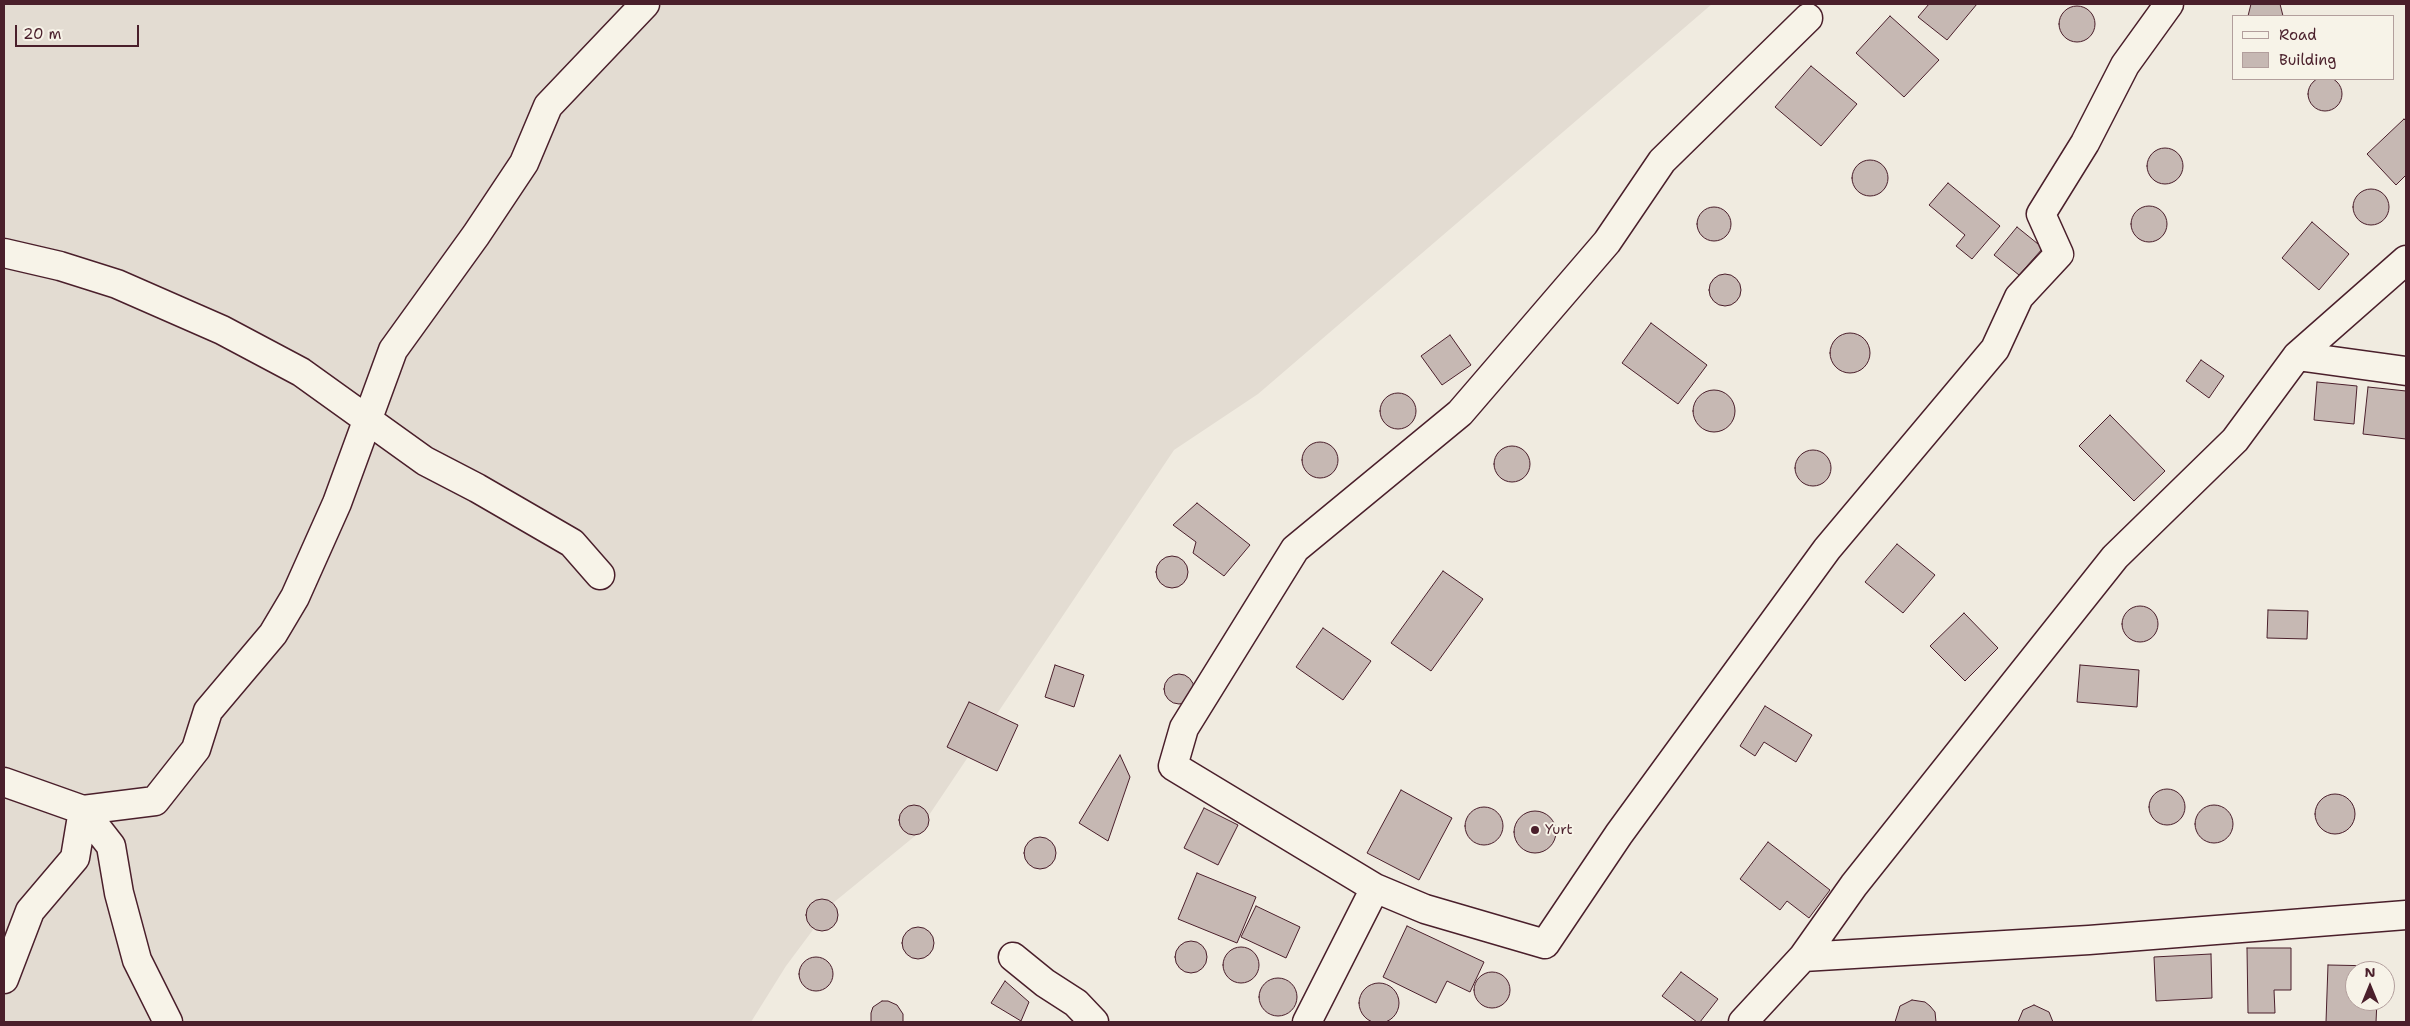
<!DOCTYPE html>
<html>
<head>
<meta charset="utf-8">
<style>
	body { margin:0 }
	#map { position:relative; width:2410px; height:1026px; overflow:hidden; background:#f0ebe0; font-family:"Shantell Sans",sans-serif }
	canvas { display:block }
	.frame { position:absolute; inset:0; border:5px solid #4a1f2b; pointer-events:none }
	.legend { position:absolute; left:2232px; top:15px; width:162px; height:65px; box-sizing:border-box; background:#f7f3e8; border:1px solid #b29e9c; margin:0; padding:6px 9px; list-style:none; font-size:15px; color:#4a1f2b }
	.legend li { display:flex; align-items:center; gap:10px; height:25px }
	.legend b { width:25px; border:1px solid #b29e9c }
	.north { position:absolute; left:2345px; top:961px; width:50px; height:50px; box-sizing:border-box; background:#f7f3e8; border:1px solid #b29e9c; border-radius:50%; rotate:0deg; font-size:14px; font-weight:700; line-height:20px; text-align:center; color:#4a1f2b }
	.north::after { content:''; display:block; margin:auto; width:18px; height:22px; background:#4a1f2b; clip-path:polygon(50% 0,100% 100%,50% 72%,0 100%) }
	.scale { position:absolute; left:15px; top:25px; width:124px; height:22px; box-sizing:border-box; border:2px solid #4a1f2b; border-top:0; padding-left:6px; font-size:15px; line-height:18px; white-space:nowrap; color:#4a1f2b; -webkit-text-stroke:4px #f7f3e8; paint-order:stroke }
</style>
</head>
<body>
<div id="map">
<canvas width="2410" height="1026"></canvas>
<div class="frame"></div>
<ul class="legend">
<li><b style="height:6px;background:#f7f3e8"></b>Road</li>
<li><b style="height:14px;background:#c6b8b3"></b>Building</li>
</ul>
<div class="north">N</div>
<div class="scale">20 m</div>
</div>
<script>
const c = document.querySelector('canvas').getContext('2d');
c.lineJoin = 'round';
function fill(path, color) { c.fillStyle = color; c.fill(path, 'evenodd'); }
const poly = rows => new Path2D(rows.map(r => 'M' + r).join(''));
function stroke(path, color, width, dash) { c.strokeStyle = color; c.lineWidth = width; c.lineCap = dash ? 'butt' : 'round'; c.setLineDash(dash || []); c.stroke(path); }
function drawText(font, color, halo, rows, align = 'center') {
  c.font = font + ' "Shantell Sans",sans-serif'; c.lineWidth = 4; c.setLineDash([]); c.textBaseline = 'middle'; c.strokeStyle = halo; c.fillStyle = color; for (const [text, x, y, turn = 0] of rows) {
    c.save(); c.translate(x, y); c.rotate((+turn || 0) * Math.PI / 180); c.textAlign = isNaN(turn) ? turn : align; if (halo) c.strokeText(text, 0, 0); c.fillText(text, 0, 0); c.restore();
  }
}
const built = poly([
	[4,4,1712,4,1258,394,1174,450,915,836,833,903,786,966,751,1022,4,1022]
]);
const building = poly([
	[1929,4,1977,4,1947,40,1918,17,1929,4],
	[2251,4,2280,4,2283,16,2248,16,2251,4],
	'2059 24a18 18 0 1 1 36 0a18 18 0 1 1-36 0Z',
	[1890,16,1939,60,1904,97,1856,53,1890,16],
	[1811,66,1857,104,1821,146,1775,107,1811,66],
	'2308 94a17 17 0 1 1 34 0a17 17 0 1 1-34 0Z',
	[2404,119,2406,121,2406,175,2396,185,2367,154,2404,119],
	'2147 166a18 18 0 1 1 36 0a18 18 0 1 1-36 0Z',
	'1852 178a18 18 0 1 1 36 0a18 18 0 1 1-36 0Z',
	[1948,183,2000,226,1972,259,1956,246,1965,235,1929,205,1948,183],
	'2353 207a18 18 0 1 1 36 0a18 18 0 1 1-36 0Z',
	'2131 224a18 18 0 1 1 36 0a18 18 0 1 1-36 0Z',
	'1697 224a17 17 0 1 1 34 0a17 17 0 1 1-34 0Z',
	[2312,222,2349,254,2319,290,2282,258,2312,222],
	[2017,227,2043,248,2019,275,1994,255,2017,227],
	'1709 290a16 16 0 1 1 32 0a16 16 0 1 1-32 0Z',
	[1651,323,1707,365,1678,404,1622,363,1651,323],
	'1830 353a20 20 0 1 1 40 0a20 20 0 1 1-40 0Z',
	[1450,335,1471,365,1442,385,1421,356,1450,335],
	[2201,360,2224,376,2209,398,2186,381,2201,360],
	[2317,382,2357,386,2354,424,2314,420,2317,382],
	[2368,387,2406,391,2406,439,2363,434,2368,387],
	'1693 411a21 21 0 1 1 42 0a21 21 0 1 1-42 0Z',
	'1380 411a18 18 0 1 1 36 0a18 18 0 1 1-36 0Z',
	[2110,415,2165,471,2134,501,2079,446,2110,415],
	'1302 460a18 18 0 1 1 36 0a18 18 0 1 1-36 0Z',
	'1494 464a18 18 0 1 1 36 0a18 18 0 1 1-36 0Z',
	'1795 468a18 18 0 1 1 36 0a18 18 0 1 1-36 0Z',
	[1197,503,1250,545,1224,576,1193,553,1196,542,1173,525,1197,503],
	[1897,544,1935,575,1903,613,1865,582,1897,544],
	'1156 572a16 16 0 1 1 32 0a16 16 0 1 1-32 0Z',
	[1443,571,1483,599,1431,671,1391,643,1443,571],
	'2122 624a18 18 0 1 1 36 0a18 18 0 1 1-36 0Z',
	[2268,610,2308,611,2307,639,2267,638,2268,610],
	[1964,613,1998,648,1965,681,1930,646,1964,613],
	[1323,628,1371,661,1343,700,1296,667,1323,628],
	[1055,665,1084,675,1074,707,1045,697,1055,665],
	[2080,665,2139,670,2137,707,2077,702,2080,665],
	'1164 689a15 15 0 1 1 30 0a15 15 0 1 1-30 0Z',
	[969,702,1018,725,997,771,947,747,969,702],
	[1765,706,1812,735,1796,762,1764,742,1755,756,1740,746,1765,706],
	[1120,755,1130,777,1108,841,1079,823,1120,755],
	'2149 807a18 18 0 1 1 36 0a18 18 0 1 1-36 0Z',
	[1401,790,1452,818,1419,880,1367,853,1401,790],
	'2315 814a20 20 0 1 1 40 0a20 20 0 1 1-40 0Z',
	'899 820a15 15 0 1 1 30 0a15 15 0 1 1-30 0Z',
	'2195 824a19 19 0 1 1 38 0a19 19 0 1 1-38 0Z',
	'1465 826a19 19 0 1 1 38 0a19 19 0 1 1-38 0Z',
	[1204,808,1238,825,1218,865,1184,848,1204,808],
	'1514 832a21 21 0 1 1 42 0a21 21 0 1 1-42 0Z',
	'1024 853a16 16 0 1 1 32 0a16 16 0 1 1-32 0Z',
	[1768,842,1830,890,1809,918,1787,901,1780,910,1740,879,1768,842],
	[1197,873,1256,897,1237,943,1178,919,1197,873],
	'806 915a16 16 0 1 1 32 0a16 16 0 1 1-32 0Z',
	[1256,906,1300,927,1286,958,1241,937,1256,906],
	[1407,926,1484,962,1470,992,1447,981,1436,1003,1383,977,1407,926],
	'902 943a16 16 0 1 1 32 0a16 16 0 1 1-32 0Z',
	'1175 957a16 16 0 1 1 32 0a16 16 0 1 1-32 0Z',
	'1223 965a18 18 0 1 1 36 0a18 18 0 1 1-36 0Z',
	[2247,948,2291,948,2291,990,2274,990,2275,1013,2248,1013,2247,948],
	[2211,954,2212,998,2156,1001,2154,957,2211,954],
	'799 974a17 17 0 1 1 34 0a17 17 0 1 1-34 0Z',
	[2328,965,2378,966,2377,971,2355,971,2355,1001,2377,1001,2376,1022,2326,1022,2328,965],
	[1681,972,1718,999,1700,1022,1697,1022,1662,996,1681,972],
	'1474 990a18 18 0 1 1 36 0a18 18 0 1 1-36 0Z',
	'1259 997a19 19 0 1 1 38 0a19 19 0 1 1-38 0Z',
	[1005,981,1029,1002,1021,1021,991,1003,1005,981],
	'1359 1003a20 20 0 1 1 40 0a20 20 0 1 1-40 0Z',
	[1912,1000,1925,1002,1930,1006,1935,1012,1936,1022,1895,1022,1900,1006,1912,1000],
	[882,1001,888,1001,897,1005,903,1014,903,1022,871,1022,871,1013,873,1007,882,1001],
	[2034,1005,2049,1012,2053,1022,2018,1022,2023,1010,2034,1005]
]);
const street = poly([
	[4,253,60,266,117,284,222,330,301,372,425,461,477,488,572,543,600,575],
	[2297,356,2406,371],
	[4,782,83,810,111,846,119,893,137,960,168,1022],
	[1375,888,1425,909,1545,944,1619,834,1827,549,1995,349,2019,297,2059,254,2041,214,2085,143,2125,65,2169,4],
	[1013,957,1045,983,1076,1003,1094,1022],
	[1803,957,2089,940,2406,915],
	[4,979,30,911,75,858,83,810,155,801,196,749,208,711,273,634,295,597,337,503,393,350,476,235,524,163,548,106,645,4],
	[1307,1022,1375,888,1173,766,1184,728,1295,549,1460,413,1607,242,1662,161,1808,18],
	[1743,1022,1803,957,1854,885,2115,557,2235,440,2297,356,2406,260]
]);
const markers = [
	[1535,830,5,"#4a1f2b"]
];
const poiNames = [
	["Yurt",1545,830]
];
fill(built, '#e3dcd2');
fill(building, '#c6b8b3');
stroke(building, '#4a1f2b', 1);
stroke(street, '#4a1f2b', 31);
stroke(street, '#f7f3e8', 28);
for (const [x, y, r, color] of markers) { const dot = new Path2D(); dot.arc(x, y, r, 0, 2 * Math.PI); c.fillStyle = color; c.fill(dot); stroke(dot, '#f7f3e8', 2); }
drawText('14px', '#4a1f2b', '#f7f3e8', poiNames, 'left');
</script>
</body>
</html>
